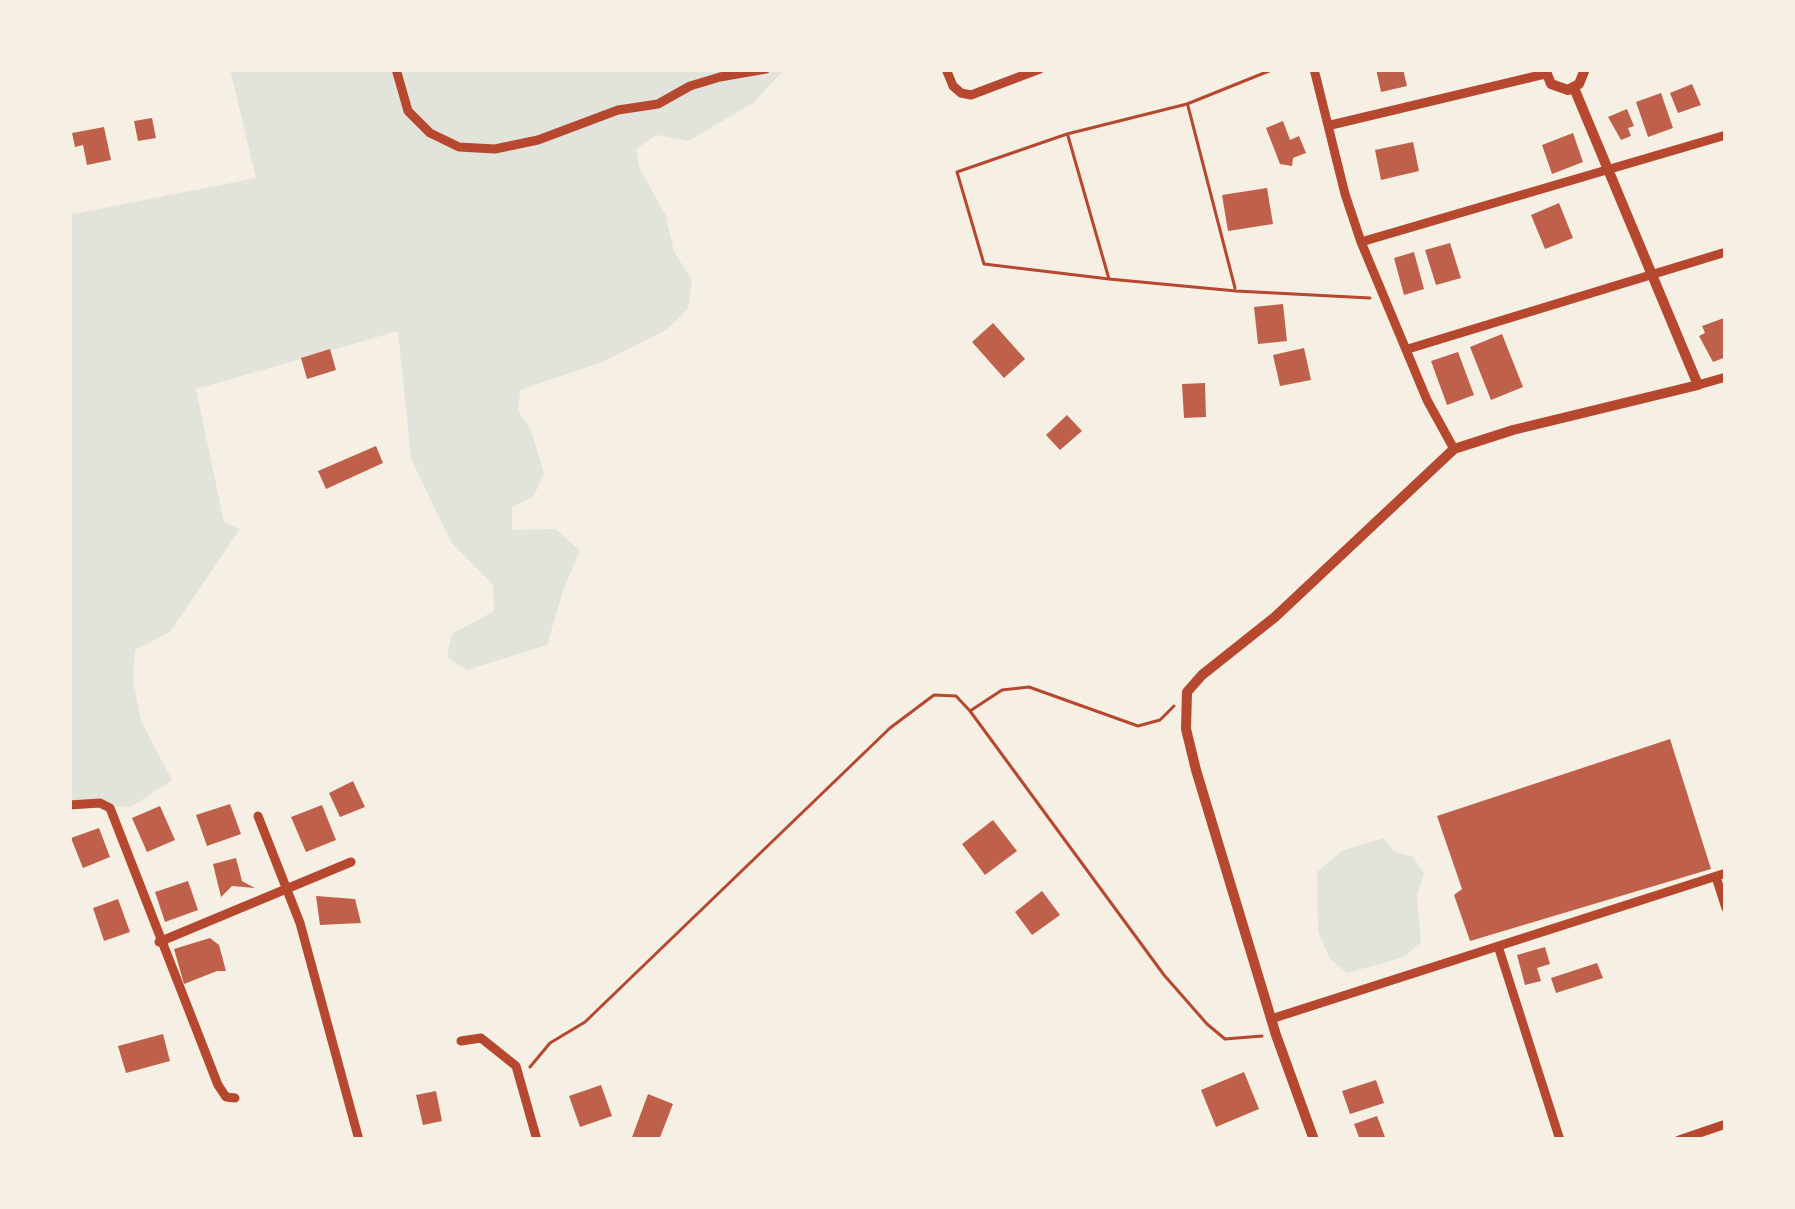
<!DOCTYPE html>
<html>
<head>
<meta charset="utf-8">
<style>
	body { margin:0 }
	#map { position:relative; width:1795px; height:1209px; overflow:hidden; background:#f6efe4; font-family:Barlow,sans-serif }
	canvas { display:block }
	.frame { position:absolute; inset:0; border:72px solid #f6efe4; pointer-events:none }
</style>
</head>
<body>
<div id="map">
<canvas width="1795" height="1209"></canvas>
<div class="frame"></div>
</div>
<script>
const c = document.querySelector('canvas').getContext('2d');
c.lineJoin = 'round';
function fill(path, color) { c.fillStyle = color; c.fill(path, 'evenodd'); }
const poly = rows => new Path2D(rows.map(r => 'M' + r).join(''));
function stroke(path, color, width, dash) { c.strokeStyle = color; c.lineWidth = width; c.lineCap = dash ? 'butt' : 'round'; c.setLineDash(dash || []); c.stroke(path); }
const green = poly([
	[230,69,785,69,753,103,688,141,657,135,636,149,639,167,666,216,674,252,692,280,688,309,666,330,602,362,520,390,518,411,530,428,544,473,534,496,512,507,512,530,556,529,580,551,564,588,547,645,467,670,447,657,452,634,494,611,493,585,451,542,411,459,398,331,196,389,224,522,240,529,170,632,135,650,133,679,141,721,172,780,131,807,69,804,69,215,256,178],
	[1383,838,1395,852,1413,857,1424,873,1417,895,1421,942,1404,957,1347,973,1330,959,1318,931,1317,872,1342,851]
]);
const building = poly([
	[1376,69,1403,69,1407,86,1381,92],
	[1692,84,1701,105,1678,113,1670,93],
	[1661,93,1673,128,1648,137,1636,102],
	[1627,109,1634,126,1628,128,1631,136,1621,140,1608,117],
	[152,118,156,138,138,141,134,121],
	[1283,121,1290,140,1299,136,1306,153,1293,158,1292,166,1280,164,1266,128],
	[104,127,111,160,87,165,83,145,75,147,72,133],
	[1573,133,1583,162,1552,174,1542,145],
	[1413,142,1419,171,1381,180,1375,150],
	[1267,188,1273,224,1228,231,1222,195],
	[1559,203,1573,238,1545,249,1531,215],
	[1450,243,1461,278,1436,285,1425,250],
	[1414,252,1424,289,1404,295,1394,258],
	[1283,304,1287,341,1258,344,1254,307],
	[1724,318,1726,357,1713,362,1699,336,1705,333,1702,326],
	[993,323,1025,359,1004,378,972,342],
	[1502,334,1523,387,1491,400,1470,347],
	[1304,348,1311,380,1280,386,1273,355],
	[330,349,336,370,307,379,301,358],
	[1458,352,1474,395,1447,405,1431,361],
	[1205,383,1206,417,1184,418,1182,384],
	[1067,415,1082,431,1060,450,1046,435],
	[376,446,383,463,326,489,318,471],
	[1670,739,1711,869,1470,941,1454,895,1462,889,1437,816],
	[353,781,365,807,340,817,329,793],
	[230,804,241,834,207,846,196,815],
	[322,805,336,840,306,852,291,817],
	[160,806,175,840,147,852,132,818],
	[993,820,1017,851,985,875,962,844],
	[99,828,110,857,83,868,71,838],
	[236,858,242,881,255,888,232,886,221,897,213,864],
	[188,881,198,910,165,922,155,892],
	[1042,891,1060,915,1032,935,1015,912],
	[316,896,355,899,361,923,320,925],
	[118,899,130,932,104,941,93,908],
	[210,938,219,945,226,971,217,971,184,984,174,949],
	[1545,947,1550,964,1537,968,1541,981,1525,985,1517,955],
	[1597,963,1603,978,1556,993,1551,978],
	[163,1034,170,1061,126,1073,118,1046],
	[1244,1072,1259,1109,1216,1127,1201,1090],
	[1376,1080,1384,1103,1350,1114,1342,1091],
	[601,1085,612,1116,580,1127,569,1096],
	[436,1091,442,1121,423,1125,416,1095],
	[648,1094,673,1104,659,1140,631,1140],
	[1377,1116,1385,1137,1360,1140,1354,1124]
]);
const path = poly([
	[1188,106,1235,288],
	[1068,136,1109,279,1236,291,1370,298],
	[1109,279,984,264,957,172,1067,134,1187,104,1274,69],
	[970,711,1002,690,1029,687,1138,726,1160,720,1174,706],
	[530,1067,550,1043,585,1022,890,728,934,695,956,696,970,711,1164,975,1207,1024,1225,1039,1262,1036]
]);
const minor = poly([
	[396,69,408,111,430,133,459,147,495,149,538,140,618,110,658,104,690,86,720,77,766,69],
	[946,69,953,86,961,93,971,95,1040,69],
	[1314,69,1345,194,1361,242,1427,400,1454,449],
	[1331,125,1545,74],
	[1361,242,1726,135],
	[1408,349,1726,252],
	[1698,385,1726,377],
	[69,805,100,803,110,808,218,1085,226,1097,235,1098],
	[258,816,300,923,359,1140],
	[1716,877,1726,908],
	[159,942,351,862],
	[1498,946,1560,1140],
	[1271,1019,1726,873],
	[461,1041,481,1038,516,1066,537,1140],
	[1679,1140,1726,1124]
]);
const tertiary = poly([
	[1545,69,1551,84,1568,90,1579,84,1585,69],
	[1314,1140,1276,1035,1196,770,1186,729,1187,692,1202,675,1275,617,1454,449,1513,430,1698,385,1574,88]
]);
fill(green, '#e2e4dc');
fill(building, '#bf614a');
stroke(path, '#b5482f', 3);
stroke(minor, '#b5482f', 9);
stroke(tertiary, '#b5482f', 10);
</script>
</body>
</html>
